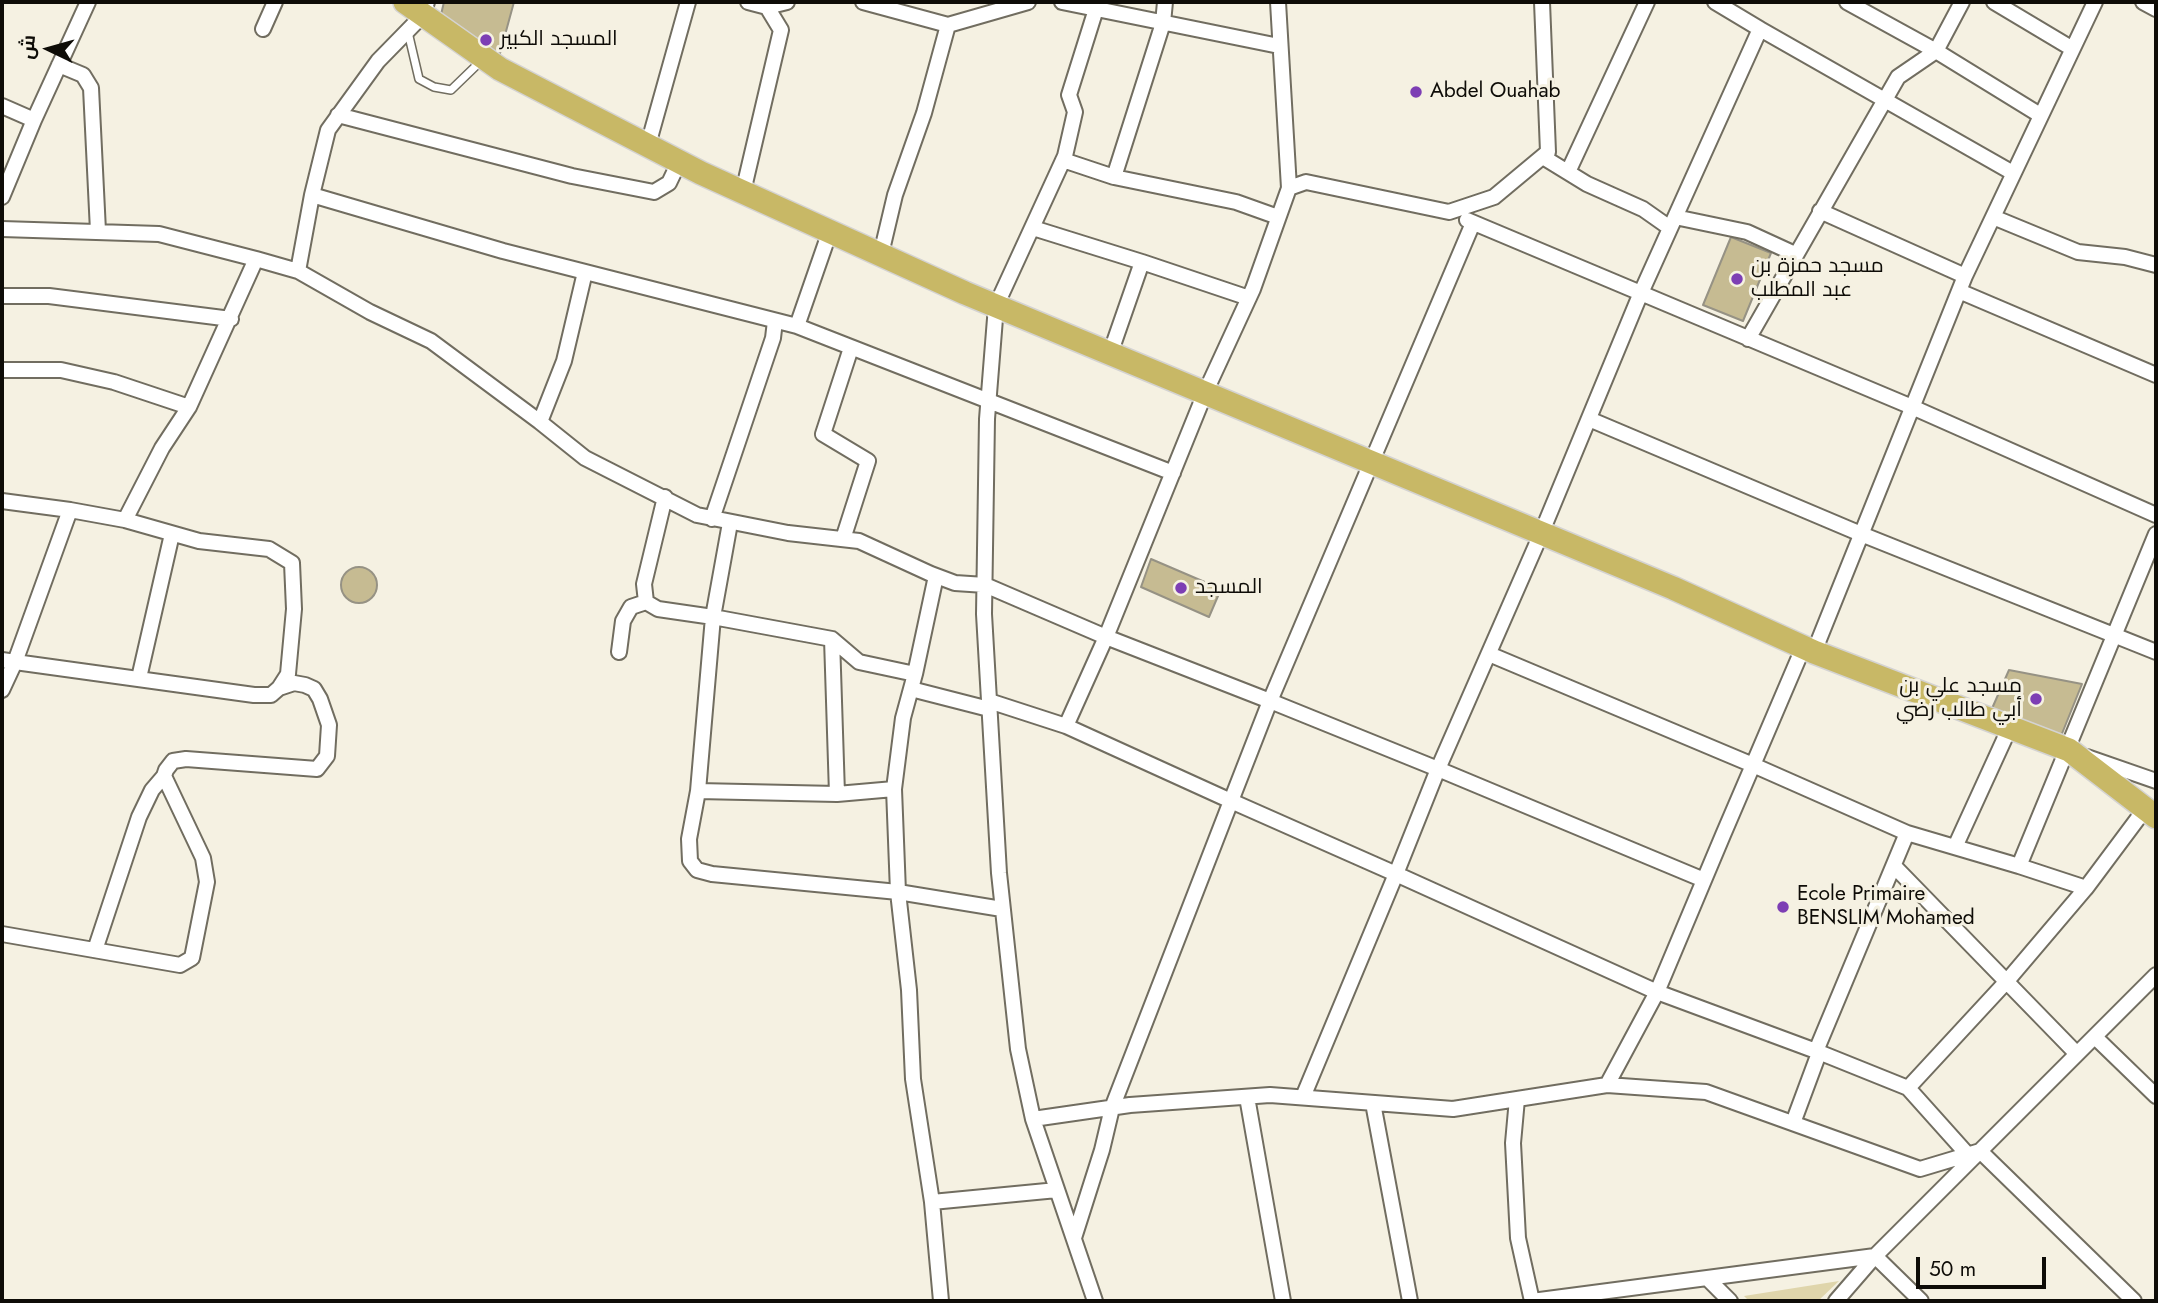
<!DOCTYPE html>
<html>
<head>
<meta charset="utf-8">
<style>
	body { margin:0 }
	#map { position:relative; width:2158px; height:1303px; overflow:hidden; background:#f5f1e2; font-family:Jost,Cairo,sans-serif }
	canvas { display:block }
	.frame { position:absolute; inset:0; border:4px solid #0e0c07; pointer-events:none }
	.north { position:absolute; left:14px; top:14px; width:70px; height:70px; -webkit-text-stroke:5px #f5f1e2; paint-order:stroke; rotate:275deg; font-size:19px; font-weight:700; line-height:28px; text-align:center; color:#0e0c07 }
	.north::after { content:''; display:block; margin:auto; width:24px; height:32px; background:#0e0c07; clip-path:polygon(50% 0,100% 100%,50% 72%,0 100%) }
	.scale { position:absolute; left:1916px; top:1257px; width:130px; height:32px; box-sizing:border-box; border:4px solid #0e0c07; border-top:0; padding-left:9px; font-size:21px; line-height:24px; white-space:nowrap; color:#0e0c07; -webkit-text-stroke:5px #f5f1e2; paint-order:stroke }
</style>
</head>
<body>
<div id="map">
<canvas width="2158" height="1303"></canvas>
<div class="frame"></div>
<div class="north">ش</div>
<div class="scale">50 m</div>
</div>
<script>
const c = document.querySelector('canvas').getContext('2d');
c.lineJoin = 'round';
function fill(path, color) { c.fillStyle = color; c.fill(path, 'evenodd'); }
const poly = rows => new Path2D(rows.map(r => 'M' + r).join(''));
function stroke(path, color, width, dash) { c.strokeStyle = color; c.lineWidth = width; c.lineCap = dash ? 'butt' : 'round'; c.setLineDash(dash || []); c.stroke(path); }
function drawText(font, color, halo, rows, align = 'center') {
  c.font = font + ' Jost,Cairo,sans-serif'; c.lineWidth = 6; c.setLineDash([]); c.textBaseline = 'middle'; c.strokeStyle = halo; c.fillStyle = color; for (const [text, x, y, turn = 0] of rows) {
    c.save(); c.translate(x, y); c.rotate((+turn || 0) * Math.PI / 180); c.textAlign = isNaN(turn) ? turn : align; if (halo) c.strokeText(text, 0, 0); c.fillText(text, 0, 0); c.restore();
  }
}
const green = poly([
	[1839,1281,1818,1301,1749,1301,1744,1296]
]);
const building = poly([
	[444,2,514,2,499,57,439,23,444,2],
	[1731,237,1771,253,1743,321,1703,305,1731,237],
	[1151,559,1221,589,1209,617,1141,587,1151,559],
	'341 585a18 18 0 1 1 36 0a18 18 0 1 1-36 0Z',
	[2009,670,2082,684,2061,736,1990,713,2009,670]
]);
const service = poly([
	[408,32,419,79,434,87,451,90,481,61]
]);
const minor = poly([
	[427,2,423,15,378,61,328,130,312,195,503,251,797,326],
	[748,2,767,7,787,2],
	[863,2,948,25,924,113,895,195,881,254],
	[1062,2,1279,46],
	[1278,2,1289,188],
	[1715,2,1760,29],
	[1962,2,1936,51,2040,115],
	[1994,2,2071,48],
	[2143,2,2156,9],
	[948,25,1028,2],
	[263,29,275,2],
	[59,65,83,75,91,88,98,231],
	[2,106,34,120,88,2],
	[338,115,572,176,654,192,669,183,679,162],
	[648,145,688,2],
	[1543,157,1587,184,1643,209,1670,228],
	[1063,160,1114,177,1163,23,1165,2],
	[1568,172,1647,2],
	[1114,177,1236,202,1278,217],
	[743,192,781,30,767,7],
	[2,197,34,120],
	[1820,211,1965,276],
	[1675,217,1747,232,1795,254],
	[1993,217,2078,252,2125,257,2156,265],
	[1467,220,1912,407,2156,515],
	[1473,223,1270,701,1106,637,1205,393,1253,289,1289,188,1306,182,1449,212,1494,197,1548,152,1542,2],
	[1033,228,1142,262],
	[2,229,159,234,256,259,189,407,162,448,125,520,70,510,15,662,2,660],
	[830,231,797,326,1173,473],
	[256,259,298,271,312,195],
	[298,271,370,312,431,341,540,422,564,361,585,272],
	[1959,291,2156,375],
	[2,296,49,296,231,319],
	[1748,339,1898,77,1936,51,1847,2],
	[1110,354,1142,262,1249,298],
	[2,370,61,370,114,382,189,407],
	[1589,419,1861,534,2156,652],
	[540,422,585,458,697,515,788,533,859,541,931,574,955,583,985,585,1106,637,1066,726,989,701],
	[665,497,644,584,646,602,658,609,713,617,698,791,837,794,894,789,903,718,915,674],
	[2,501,70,510],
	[712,519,773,338,775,321],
	[730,523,713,617,832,639,859,662,915,674,936,576],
	[843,539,868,461,823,434,851,348],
	[832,639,837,794],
	[619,652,623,621,631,607,646,602],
	[1814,652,1965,276,2095,2],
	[1489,654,1753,765,1907,833,1816,1051,1657,992,1723,835,1753,765,1803,648],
	[139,678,172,534],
	[911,689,989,709],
	[2,690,15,662,254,695,271,695,279,688,288,674,294,609,292,563,269,549,199,541,125,520],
	[1066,726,1231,801,1270,701,1438,769,1396,874,1231,801,1112,1108,1102,1150,1074,1238],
	[2087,757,2156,781],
	[894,789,898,892,1002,909],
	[698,791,689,839,690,861,697,870,712,874,898,892,909,990,913,1079,932,1202,1057,1190],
	[1907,833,2019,866,2156,534],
	[1955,847,2009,729],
	[1894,866,2077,1054],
	[2019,866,2086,888,2145,809],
	[1704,880,1438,769,1541,534,1640,295,1760,29,2013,173],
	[2,934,180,965,192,958,207,882,203,858,164,776,166,770,173,761,186,759,317,769,327,756,329,725,320,699,314,689,305,685,294,683,279,688],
	[95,950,139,817,152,790,164,776],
	[2095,1037,2156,1096],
	[1816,1051,1908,1088,1968,1155],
	[1908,1088,2007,981,2086,888],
	[1247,1097,1283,1301],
	[1303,1097,1396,874,1657,992,1607,1085],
	[1517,1099,1513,1143,1518,1238,1532,1301],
	[1373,1103,1410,1301],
	[1033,1119,1130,1105,1270,1095,1453,1109,1607,1085,1706,1092,1920,1169,1980,1151,2134,1301],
	[1793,1123,1819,1053],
	[932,1202,941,1301],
	[1707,1278,1730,1301],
	[1095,1301,1033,1119,1018,1049,999,873,984,614,987,419,996,306,1065,156,1075,112,1069,95,1096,9],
	[1532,1301,1875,1256,1921,1301],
	[1836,1301,1875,1256,2156,975]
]);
const primary = poly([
	[405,2,500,69,701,173,965,293,1673,588,1814,652,2069,750,2156,817]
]);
const markers = [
	[486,40,7,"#7d3eb4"],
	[1416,92,7,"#7d3eb4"],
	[1737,279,7,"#7d3eb4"],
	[1181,588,7,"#7d3eb4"],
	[2036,699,7,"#7d3eb4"],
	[1783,907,7,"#7d3eb4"]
];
const poiNames = [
	["المسجد الكبير",500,40],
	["Abdel Ouahab",1430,92],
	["مسجد حمزة بن",1751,267],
	["عبد المطلب",1751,291],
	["المسجد",1195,588],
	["مسجد علي بن",2022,687,"right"],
	["أبي طالب رضي",2022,711,"right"],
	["Ecole Primaire",1797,895],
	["BENSLIM Mohamed",1797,919]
];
fill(green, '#dfd5ab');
fill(building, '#c6bb92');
stroke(building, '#969284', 2);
stroke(service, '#716d60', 10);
stroke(minor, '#716d60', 18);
stroke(primary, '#d4d3d2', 26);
stroke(service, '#fff', 7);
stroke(minor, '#fff', 14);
stroke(primary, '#c8b866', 23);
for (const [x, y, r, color] of markers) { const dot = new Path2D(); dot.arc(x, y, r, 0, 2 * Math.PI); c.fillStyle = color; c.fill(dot); stroke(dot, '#f5f1e2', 2.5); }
drawText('21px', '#0e0c07', '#f5f1e2', poiNames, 'left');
</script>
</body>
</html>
